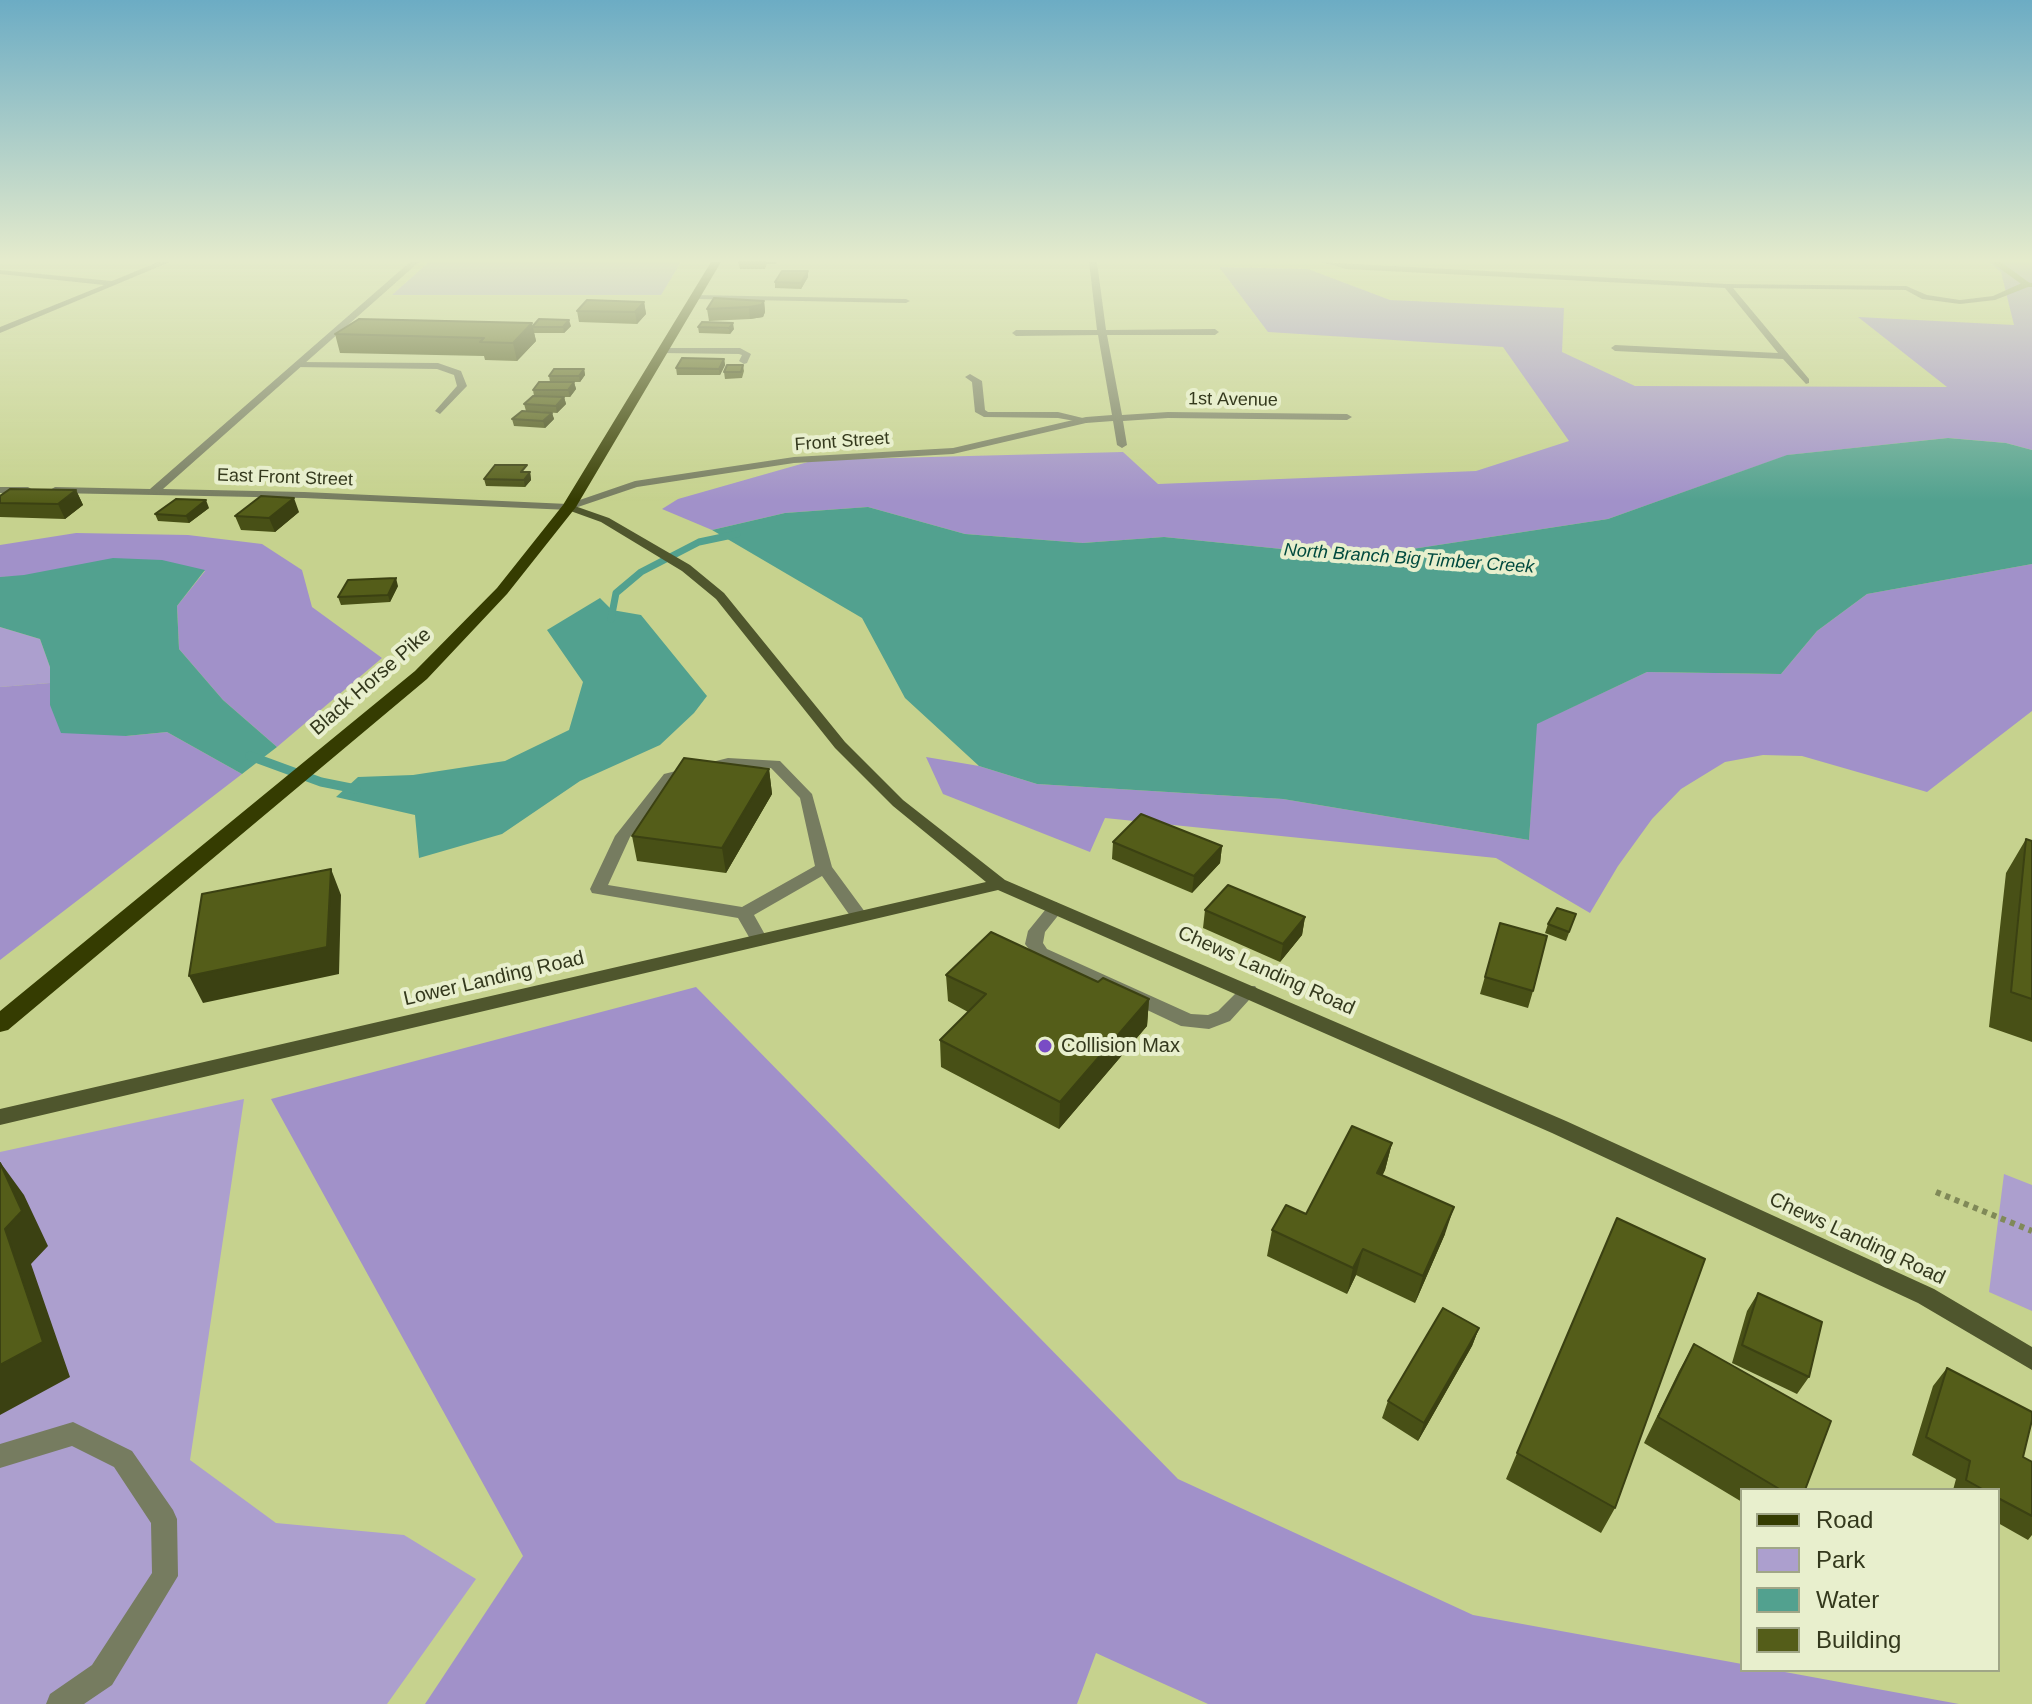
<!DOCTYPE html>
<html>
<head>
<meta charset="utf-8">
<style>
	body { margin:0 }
	#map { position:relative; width:2032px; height:1704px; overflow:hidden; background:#c6d28e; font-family:Arial,sans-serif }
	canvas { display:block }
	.legend { position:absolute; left:1740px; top:1488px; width:260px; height:184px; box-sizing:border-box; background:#e8efcd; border:2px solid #a0a687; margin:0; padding:10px 14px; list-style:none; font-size:24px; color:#34391d }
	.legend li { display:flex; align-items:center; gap:16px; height:40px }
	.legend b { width:40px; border:2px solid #a0a687 }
</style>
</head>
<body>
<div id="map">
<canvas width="2032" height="1704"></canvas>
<ul class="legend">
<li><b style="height:10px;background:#353c01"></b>Road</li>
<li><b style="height:22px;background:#ac9fce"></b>Park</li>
<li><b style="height:22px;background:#52a18f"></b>Water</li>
<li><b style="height:22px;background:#545d19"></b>Building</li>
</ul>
</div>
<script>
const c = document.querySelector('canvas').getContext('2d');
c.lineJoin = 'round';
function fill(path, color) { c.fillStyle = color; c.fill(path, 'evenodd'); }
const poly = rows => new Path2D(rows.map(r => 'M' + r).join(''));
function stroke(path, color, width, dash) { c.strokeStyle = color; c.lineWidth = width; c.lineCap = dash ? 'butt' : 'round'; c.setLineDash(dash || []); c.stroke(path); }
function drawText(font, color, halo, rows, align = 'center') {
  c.font = font + ' Arial,sans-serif'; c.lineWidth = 8; c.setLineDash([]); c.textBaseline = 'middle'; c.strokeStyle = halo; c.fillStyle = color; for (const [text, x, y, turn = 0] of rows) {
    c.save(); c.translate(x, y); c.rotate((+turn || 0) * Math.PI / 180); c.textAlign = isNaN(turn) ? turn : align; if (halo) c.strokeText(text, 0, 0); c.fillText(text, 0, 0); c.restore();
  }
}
const green = poly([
	[429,262,681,262,661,295,392,295],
	[0,627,40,639,50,667,50,683,0,687],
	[244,1099,190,1460,276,1523,404,1535,476,1579,387,1704,0,1704,0,1152],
	[2004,1174,2032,1185,2032,1311,1989,1292]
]);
const forest = poly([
	[1989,262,2032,262,2032,450,2006,443,1948,438,1788,455,1608,519,1360,557,1164,537,1083,543,965,534,868,507,785,513,712,530,662,509,678,499,815,460,1123,452,1158,484,1476,471,1569,441,1503,347,1268,332,1219,267,1308,269,1390,300,1564,308,1562,352,1635,386,1947,387,1858,317,2014,325,2001,272],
	[76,533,188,535,262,544,302,570,312,607,382,658,277,747,223,700,179,649,177,606,205,571,0,577,0,545],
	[2032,564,2032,711,1927,792,1802,756,1763,755,1725,762,1681,789,1652,819,1618,866,1590,913,1496,858,1105,818,1090,852,943,794,926,757,979,766,1037,784,1283,799,1529,840,1536,724,1647,672,1781,674,1817,631,1867,594],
	[50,683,50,705,126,736,167,732,242,774,0,960,0,687],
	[696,987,1178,1479,1473,1615,1742,1664,1742,1670,1774,1670,1959,1704,1208,1704,1096,1653,1077,1704,425,1704,523,1556,271,1099]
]);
const water = poly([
	[1948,438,2006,443,2032,450,2032,564,1867,594,1817,631,1781,674,1647,672,1537,724,1529,840,1283,799,1037,784,979,766,905,698,862,618,712,530,785,513,868,507,965,534,1083,543,1164,537,1360,557,1608,519,1787,455],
	[113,558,162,560,205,570,177,606,179,649,223,700,277,747,242,774,167,732,126,736,61,733,50,705,50,667,40,639,0,627,0,577,24,575],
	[600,598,612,610,641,615,707,696,694,713,660,745,580,781,502,834,419,858,415,815,336,797,358,777,413,775,505,761,569,730,583,682,547,630]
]);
const streamFar1 = poly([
	[611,619,616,593,641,572,699,542,737,534]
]);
const stream = poly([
	[250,756,321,782,356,789]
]);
const path = poly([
	[1936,1192,2032,1231]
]);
const service = poly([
	[2024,282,2032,283,2032,287,2028,287,1995,300,1960,304,1922,299,1902,288,1906,286,1927,295,1960,300,1993,296,2024,282],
	[694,295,906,299,910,301,906,303,697,299,694,295],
	[664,348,740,348,751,354,747,363,744,364,739,361,742,355,739,354,661,353,660,351,664,348],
	[298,362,438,363,461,371,467,386,440,414,435,411,457,386,454,375,437,369,295,367,295,363,298,362],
	[970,374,982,381,985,410,988,412,1058,412,1091,420,1086,423,1058,418,984,417,975,412,972,382,965,377,970,374],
	[728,758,780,761,812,794,832,867,865,912,867,916,865,920,853,920,822,876,754,915,768,940,765,944,759,946,753,944,738,918,592,893,590,889,615,836,664,774,728,758],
	[728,766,771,768,800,798,815,866,742,907,608,885,630,837,674,780,728,766],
	[1056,902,1064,908,1045,932,1043,943,1047,949,1191,1014,1208,1015,1218,1011,1243,986,1255,986,1258,990,1230,1021,1209,1029,1181,1026,1035,957,1025,944,1028,931,1050,904,1056,902],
	[73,1422,132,1451,173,1510,177,1519,178,1576,112,1685,84,1704,46,1704,50,1694,92,1665,152,1573,151,1523,114,1467,72,1446,0,1468,0,1444,73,1422]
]);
const minor = poly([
	[158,262,170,262,0,333,0,327,104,285,0,274,0,270,112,281,158,262],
	[410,262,419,262,163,489,304,492,568,504,635,481,794,457,953,448,1086,417,1112,415,1098,335,1016,336,1012,333,1016,330,1097,330,1089,262,1097,262,1106,330,1215,329,1219,332,1215,335,1107,335,1122,415,1168,412,1347,414,1352,417,1347,420,1168,418,1123,421,1127,445,1122,448,1117,445,1113,421,1086,423,953,454,794,463,637,487,569,510,304,498,55,493,50,490,55,487,150,489,410,262],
	[1320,262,1727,284,1906,286,1910,288,1906,290,1733,288,1809,379,1809,383,1806,384,1783,359,1615,351,1611,348,1615,345,1778,353,1725,288,1346,269,1320,262],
	[1991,262,2001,262,2031,284,2024,286,1991,262],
	[0,487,28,487,33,490,28,493,0,493,0,487]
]);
const secondary = poly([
	[569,504,609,518,690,565,724,593,845,742,903,800,1005,880,1566,1121,1934,1289,2032,1347,2032,1370,1918,1303,1552,1133,998,890,0,1125,0,1109,986,882,893,806,835,748,716,599,682,571,601,522,565,509,565,505,569,504]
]);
const primary = poly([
	[711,262,721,262,576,507,507,594,427,679,8,1030,0,1032,0,1011,415,671,497,588,563,505,711,262]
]);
const wall = poly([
	[738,262,777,262,776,264,767,264,765,269,740,269],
	[808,271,808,277,801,289,775,288,775,282],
	[764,301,765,312,763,317,750,319,709,321,707,309],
	[644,302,646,314,637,324,579,322,577,311],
	[533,326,571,326,564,333,534,333,536,341,517,361,485,360,484,356,340,353,335,334],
	[698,327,734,329,730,334,699,333],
	[724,359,725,365,720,375,677,375,676,368],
	[743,365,744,371,742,378,725,379,724,372],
	[584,369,585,375,580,382,574,382,576,389,570,397,549,397,564,397,566,404,557,413,531,411,552,413,554,419,545,428,514,426,512,419,526,411,524,404,534,396,533,390,550,382,549,376],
	[528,472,530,472,531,480,525,487,486,486,484,479],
	[76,490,83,505,65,519,0,517,0,496],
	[209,508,189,523,158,521,155,514],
	[299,512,275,532,241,530,235,516],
	[398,586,390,602,341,605,338,597],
	[769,769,772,794,726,873,637,861,632,836],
	[2026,839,2032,841,2032,1042,1989,1027,2006,873],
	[1113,842,1222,846,1220,863,1192,893,1112,859],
	[1205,910,1305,917,1302,935,1280,962,1203,928],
	[1576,914,1566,941,1545,933,1548,924],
	[1500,923,1533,991,1528,1008,1480,994],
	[946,975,1098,982,1149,999,1147,1026,1059,1129,941,1067,940,1040,968,1012,948,1001],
	[1392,1143,1385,1170,1382,1176,1445,1234,1415,1303,1356,1275,1347,1294,1267,1256,1272,1230,1306,1214],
	[1617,1218,1615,1508,1601,1533,1506,1479],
	[1758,1293,1809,1377,1797,1394,1732,1363,1747,1311],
	[1479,1328,1472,1346,1418,1441,1382,1418,1388,1401],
	[1694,1344,1805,1490,1742,1490,1742,1502,1644,1443,1679,1371],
	[1947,1368,2023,1457,2032,1462,2032,1535,2028,1540,1998,1523,1998,1490,1953,1490,1956,1479,1912,1455,1933,1386]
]);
const shadedWall = poly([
	[808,271,808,277,801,289,801,283],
	[764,301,765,312,763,317,750,319,749,307],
	[644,302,646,314,637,324,635,312],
	[569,320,571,326,564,333,563,327],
	[532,323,536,341,517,361,513,343],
	[733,323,734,329,730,334,729,328],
	[724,359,725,365,720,375,719,369],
	[584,369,585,375,580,382,579,376],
	[574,382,576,389,570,397,568,390],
	[564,397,566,404,557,413,556,406],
	[552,413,554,419,545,428,543,421],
	[530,472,531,480,525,487,524,480],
	[76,490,83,505,65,519,58,504],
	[294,498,299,512,275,532,269,518],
	[206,500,209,508,189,523,186,516],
	[396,578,398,586,390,602,388,595],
	[769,769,772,794,726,873,722,848],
	[1222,846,1220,863,1192,893,1194,876],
	[331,869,341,895,339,974,203,1003,189,976],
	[1305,917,1302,935,1280,962,1283,944],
	[1149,999,1147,1026,1059,1129,1060,1102],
	[1392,1143,1385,1170,1370,1200,1377,1173],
	[0,1162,24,1195,48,1246,31,1264,70,1377,0,1415],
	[1454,1207,1445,1234,1415,1303,1423,1276],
	[1363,1249,1356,1275,1347,1294,1353,1268],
	[1479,1328,1472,1346,1418,1441,1424,1423]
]);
const building = poly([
	[740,262,765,262,764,264,740,264,740,262],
	[782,271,808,271,801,283,775,282,782,271],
	[714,298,764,301,761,305,749,307,707,309,714,298],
	[587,300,644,302,635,312,577,311,587,300],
	[359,319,532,323,513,343,480,342,484,338,335,334,359,319],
	[539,319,569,320,563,327,532,327,539,319],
	[702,322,733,323,729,328,698,327,702,322],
	[682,358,724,359,719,369,676,368,682,358],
	[727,365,743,365,741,372,724,372,727,365],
	[554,369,584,369,579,376,549,376,554,369],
	[539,382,574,382,568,390,533,390,539,382],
	[533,396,564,397,556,406,524,404,533,396],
	[522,411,552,413,543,421,512,419,522,411],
	[495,465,527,465,521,472,530,472,524,480,484,479,495,465],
	[10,489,76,490,58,504,0,503,0,496,10,489],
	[261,496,294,498,269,518,235,516,261,496],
	[176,499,206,500,186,516,155,514,176,499],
	[396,578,388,595,338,597,348,580,396,578],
	[684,758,769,769,722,848,632,836,684,758],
	[1141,814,1222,846,1194,876,1113,842,1141,814],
	[2026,839,2032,841,2032,999,2011,992,2026,839],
	[331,869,327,947,189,976,202,894,331,869],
	[1228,885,1305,917,1283,944,1205,910,1228,885],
	[1557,908,1576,914,1569,932,1548,924,1557,908],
	[1500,923,1547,936,1533,991,1485,977,1500,923],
	[991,932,1098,982,1103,978,1149,999,1060,1102,940,1040,986,994,946,975,991,932],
	[1352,1126,1392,1143,1377,1173,1454,1207,1423,1276,1363,1249,1353,1268,1272,1230,1286,1205,1306,1214,1352,1126],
	[0,1163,22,1211,5,1229,43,1342,0,1365,0,1163],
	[1617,1218,1705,1259,1615,1508,1517,1453,1617,1218],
	[1758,1293,1822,1322,1809,1377,1742,1345,1758,1293],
	[1443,1308,1479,1328,1424,1423,1388,1401,1443,1308],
	[1694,1344,1831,1421,1805,1490,1781,1490,1658,1417,1694,1344],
	[1947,1368,2032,1412,2032,1420,2023,1457,2032,1462,2032,1516,1998,1498,1998,1490,1984,1490,1966,1480,1970,1461,1926,1437,1947,1368]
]);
const markers = [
	[1045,1046,8,"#794cc5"]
];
const farStreetnames = [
	["1st Avenue",1233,400,1],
	["Front Street",842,442,-4],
	["East Front Street",285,478,2]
];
const farWaternames = [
	["North Branch Big Timber Creek",1409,559,4]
];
const streetNames = [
	["Black Horse Pike",371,682,-41],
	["Chews Landing Road",1266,971,24],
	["Lower Landing Road",494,979,-13],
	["Chews Landing Road",1857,1239,25]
];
const poiNames = [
	["Collision Max",1061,1046]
];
fill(green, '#ac9fce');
fill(forest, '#a191c9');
fill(water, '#52a18f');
stroke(streamFar1, '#52a18f', 7);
stroke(stream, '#52a18f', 9);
stroke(path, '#808958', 6, [5, 5]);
fill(service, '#767c60');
fill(minor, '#767c60');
fill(secondary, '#4f562d');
fill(primary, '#353c01');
fill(wall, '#485016');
fill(shadedWall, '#3b4112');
fill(building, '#545d19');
stroke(building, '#3b4112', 2);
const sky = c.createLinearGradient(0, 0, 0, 501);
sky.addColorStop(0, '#6cacc4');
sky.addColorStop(0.52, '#e5ebcc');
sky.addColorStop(1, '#e5ebcc00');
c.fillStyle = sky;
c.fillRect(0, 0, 2032, 501);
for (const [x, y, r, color] of markers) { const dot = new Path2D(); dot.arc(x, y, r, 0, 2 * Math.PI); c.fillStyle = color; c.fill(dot); stroke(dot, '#e8efcd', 3); }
drawText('18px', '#34391d', '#e8efcd', farStreetnames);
drawText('italic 18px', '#014a3e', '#e8efcd', farWaternames);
drawText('20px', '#34391d', '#e8efcd', streetNames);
drawText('20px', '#34391d', '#e8efcd', poiNames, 'left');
</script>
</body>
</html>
